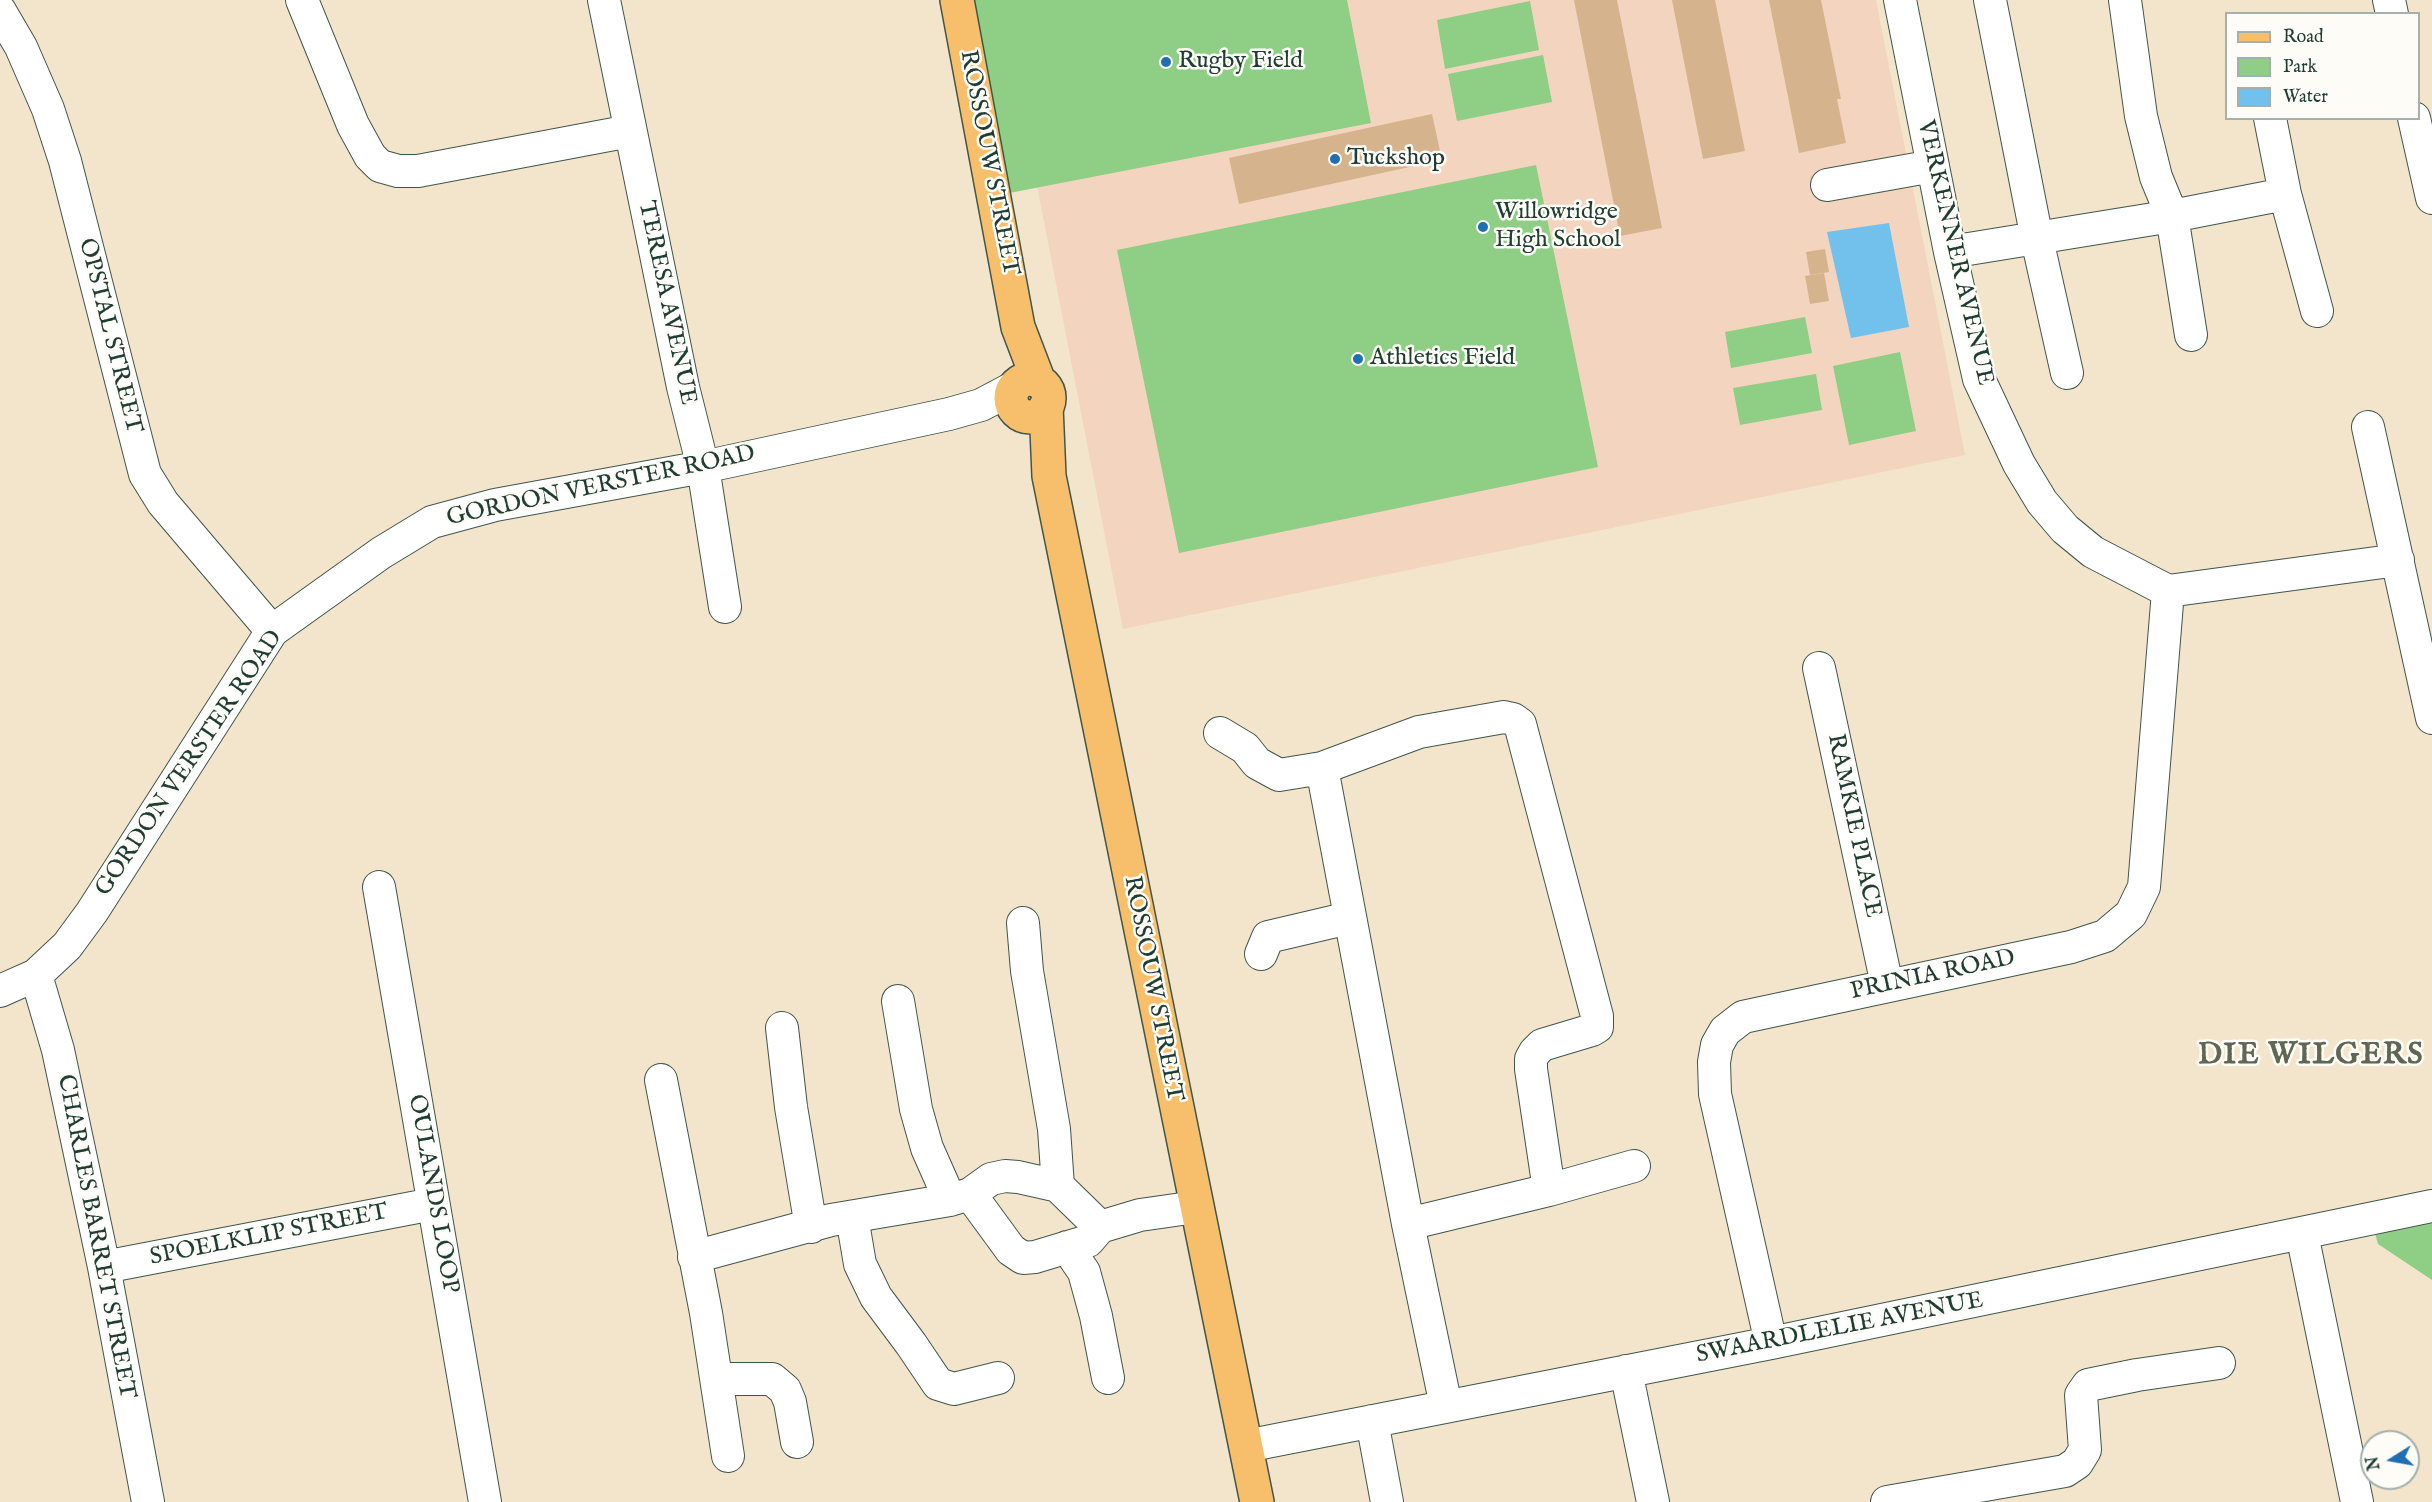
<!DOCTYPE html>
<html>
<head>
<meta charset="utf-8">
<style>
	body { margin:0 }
	#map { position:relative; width:2432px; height:1502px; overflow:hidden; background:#f3e5cb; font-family:"IM FELL English",serif }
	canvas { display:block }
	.legend { position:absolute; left:2225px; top:12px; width:195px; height:108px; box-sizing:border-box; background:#fdfcf7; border:2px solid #a4b0a9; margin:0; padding:8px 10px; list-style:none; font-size:18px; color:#1f3d34 }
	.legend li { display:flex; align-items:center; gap:12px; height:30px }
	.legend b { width:30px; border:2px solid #a4b0a9 }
	.north { position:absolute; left:2360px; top:1430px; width:60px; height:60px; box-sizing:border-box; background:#fdfcf7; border:2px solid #a4b0a9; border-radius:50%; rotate:259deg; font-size:16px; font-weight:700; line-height:24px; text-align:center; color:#1f3d34 }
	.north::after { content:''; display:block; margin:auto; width:21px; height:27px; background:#1f6fb2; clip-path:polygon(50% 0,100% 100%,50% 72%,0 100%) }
</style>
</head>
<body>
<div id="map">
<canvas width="2432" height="1502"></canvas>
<ul class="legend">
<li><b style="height:8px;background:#f7bf6c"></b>Road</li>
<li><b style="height:16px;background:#8ece85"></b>Park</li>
<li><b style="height:16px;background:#72c0ec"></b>Water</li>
</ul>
<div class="north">N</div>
</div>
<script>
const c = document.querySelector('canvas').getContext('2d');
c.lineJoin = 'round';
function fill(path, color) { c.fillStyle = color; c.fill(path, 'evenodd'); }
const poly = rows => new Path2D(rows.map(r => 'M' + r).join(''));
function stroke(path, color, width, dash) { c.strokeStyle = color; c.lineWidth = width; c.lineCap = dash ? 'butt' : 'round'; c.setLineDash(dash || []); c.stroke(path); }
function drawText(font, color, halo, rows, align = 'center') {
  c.font = font + ' "IM FELL English",serif'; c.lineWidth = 5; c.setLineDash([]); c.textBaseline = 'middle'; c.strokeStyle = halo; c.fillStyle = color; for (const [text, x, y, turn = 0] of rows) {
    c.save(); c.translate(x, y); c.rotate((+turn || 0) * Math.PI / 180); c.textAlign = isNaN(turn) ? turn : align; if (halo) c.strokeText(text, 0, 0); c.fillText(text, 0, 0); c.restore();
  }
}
const built = poly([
	[1001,0,1876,0,1965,455,1123,629]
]);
const green = poly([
	[962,0,1347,0,1371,123,999,195],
	[1530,1,1539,50,1445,69,1437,20],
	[1543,55,1552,102,1457,121,1448,74],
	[1536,165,1598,467,1179,553,1117,250],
	[1805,317,1812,353,1731,368,1725,332],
	[1900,352,1916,431,1849,445,1833,366],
	[1816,374,1822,410,1740,425,1733,388],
	[2432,1218,2432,1280,2378,1244,2374,1230]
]);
const water = poly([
	[1889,223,1909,327,1851,338,1827,232]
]);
const building = poly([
	[1574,0,1617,0,1662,228,1620,236],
	[1672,0,1715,0,1745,151,1703,159],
	[1769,0,1821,0,1841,99,1837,99,1846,143,1799,153],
	[1432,114,1442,160,1239,204,1229,158],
	[1825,249,1829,272,1810,275,1806,252],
	[1824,273,1829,301,1810,304,1805,276]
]);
const minor = poly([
	[302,0,353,125,370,156,380,166,398,171,418,171,630,131],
	[604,0,683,387,703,467,725,607],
	[1900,0,1950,252,1979,379,2019,464,2042,502,2065,529,2093,552,2168,591,2398,560],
	[1990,0,2037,239,2067,373],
	[2125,0,2141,116,2156,177,2172,216,2191,335],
	[2389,0,2392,14],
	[0,11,21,47,48,109,65,161,145,474,163,503,272,631],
	[2270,118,2285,194,2317,311],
	[2414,118,2432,198],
	[1827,185,1933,166],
	[1950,252,2172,216,2285,194],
	[2368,427,2432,718],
	[1819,668,1887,985],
	[1220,733,1245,748,1257,763,1279,775,1322,768,1419,732,1504,717,1513,719,1520,724,1597,1016,1597,1027,1592,1030,1542,1045,1535,1052,1531,1059,1531,1069,1549,1190],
	[1322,768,1408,1224,1446,1406],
	[379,887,485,1502],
	[1023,923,1027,971,1054,1129,1058,1186,1100,1227],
	[1261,954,1268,937,1349,918],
	[36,975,58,1050,104,1267,148,1502],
	[0,991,36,975,67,946,92,912,272,631,381,553,432,522,495,505,703,467,949,414,981,405,1015,387],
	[898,1001,916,1109,927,1148,950,1200],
	[782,1028,791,1107,811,1227],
	[661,1080,706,1313,728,1456],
	[970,1194,991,1179,1005,1176,1018,1177,1058,1186],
	[852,1217,860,1264,876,1297,911,1344,938,1384,954,1389,998,1378],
	[1408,1224,1549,1190,1634,1166],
	[2302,1234,2357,1502],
	[1067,1247,1084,1272,1096,1316,1108,1378],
	[694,1257,831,1220,950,1200,970,1194,1011,1250,1023,1258,1035,1257,1088,1241,1100,1227,1140,1215,1196,1207],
	[104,1267,433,1204],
	[1771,1343,1715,1094,1714,1062,1717,1045,1725,1031,1743,1017,2071,947,2105,936,2131,914,2144,887,2168,591],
	[1626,1371,1653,1502],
	[717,1379,772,1379,785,1390,790,1402,797,1442],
	[1372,1421,1387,1502],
	[1246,1446,1771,1343,2432,1206],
	[1887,1502,2065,1471,2077,1463,2085,1450,2081,1395,2088,1385,2137,1375,2219,1363]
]);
const major = poly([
	[957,0,1018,327,1039,382],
	'1011 398a19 19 0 1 1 38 0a19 19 0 1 1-38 0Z',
	[1046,406,1049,476,1257,1502]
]);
const markers = [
	[1166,62,6,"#1f6fb2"],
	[1335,159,6,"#1f6fb2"],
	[1483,227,6,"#1f6fb2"],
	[1358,359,6,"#1f6fb2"]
];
const poiNames = [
	["Rugby Field",1178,62],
	["Tuckshop",1347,159],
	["Willowridge",1495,213],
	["High School",1495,241],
	["Athletics Field",1370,359]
];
const streetNames = [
	["ROSSOUW STREET",988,163,79],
	["VERKENNER AVENUE",1954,253,77],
	["TERESA AVENUE",666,303,78],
	["OPSTAL STREET",109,336,76],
	["GORDON VERSTER ROAD",601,487,-12],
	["GORDON VERSTER ROAD",190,764,-56],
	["RAMKIE PLACE",1853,826,78],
	["PRINIA ROAD",1933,976,-12],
	["ROSSOUW STREET",1152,989,79],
	["OULANDS LOOP",432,1194,80],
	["SPOELKLIP STREET",269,1236,-11],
	["CHARLES BARRET STREET",95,1237,79],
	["SWAARDLELIE AVENUE",1840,1329,-11]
];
const districtNames = [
	["DIE WILGERS",2311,1057]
];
fill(built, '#f3d4be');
fill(green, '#8ece85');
fill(water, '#72c0ec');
fill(building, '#d5b48d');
stroke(minor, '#3f564b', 34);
stroke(major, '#3f564b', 36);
stroke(minor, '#fff', 32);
stroke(major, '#f7bf6c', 33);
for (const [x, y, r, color] of markers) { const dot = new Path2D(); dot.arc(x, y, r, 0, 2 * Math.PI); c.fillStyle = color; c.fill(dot); stroke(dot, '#fdfcf7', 2); }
drawText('24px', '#1f3d34', '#fdfcf7', poiNames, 'left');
drawText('24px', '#1f3d34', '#fdfcf7', streetNames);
c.letterSpacing = '1.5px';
drawText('bold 30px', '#5f6753', '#fdfcf7', districtNames);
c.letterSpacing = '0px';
</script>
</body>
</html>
